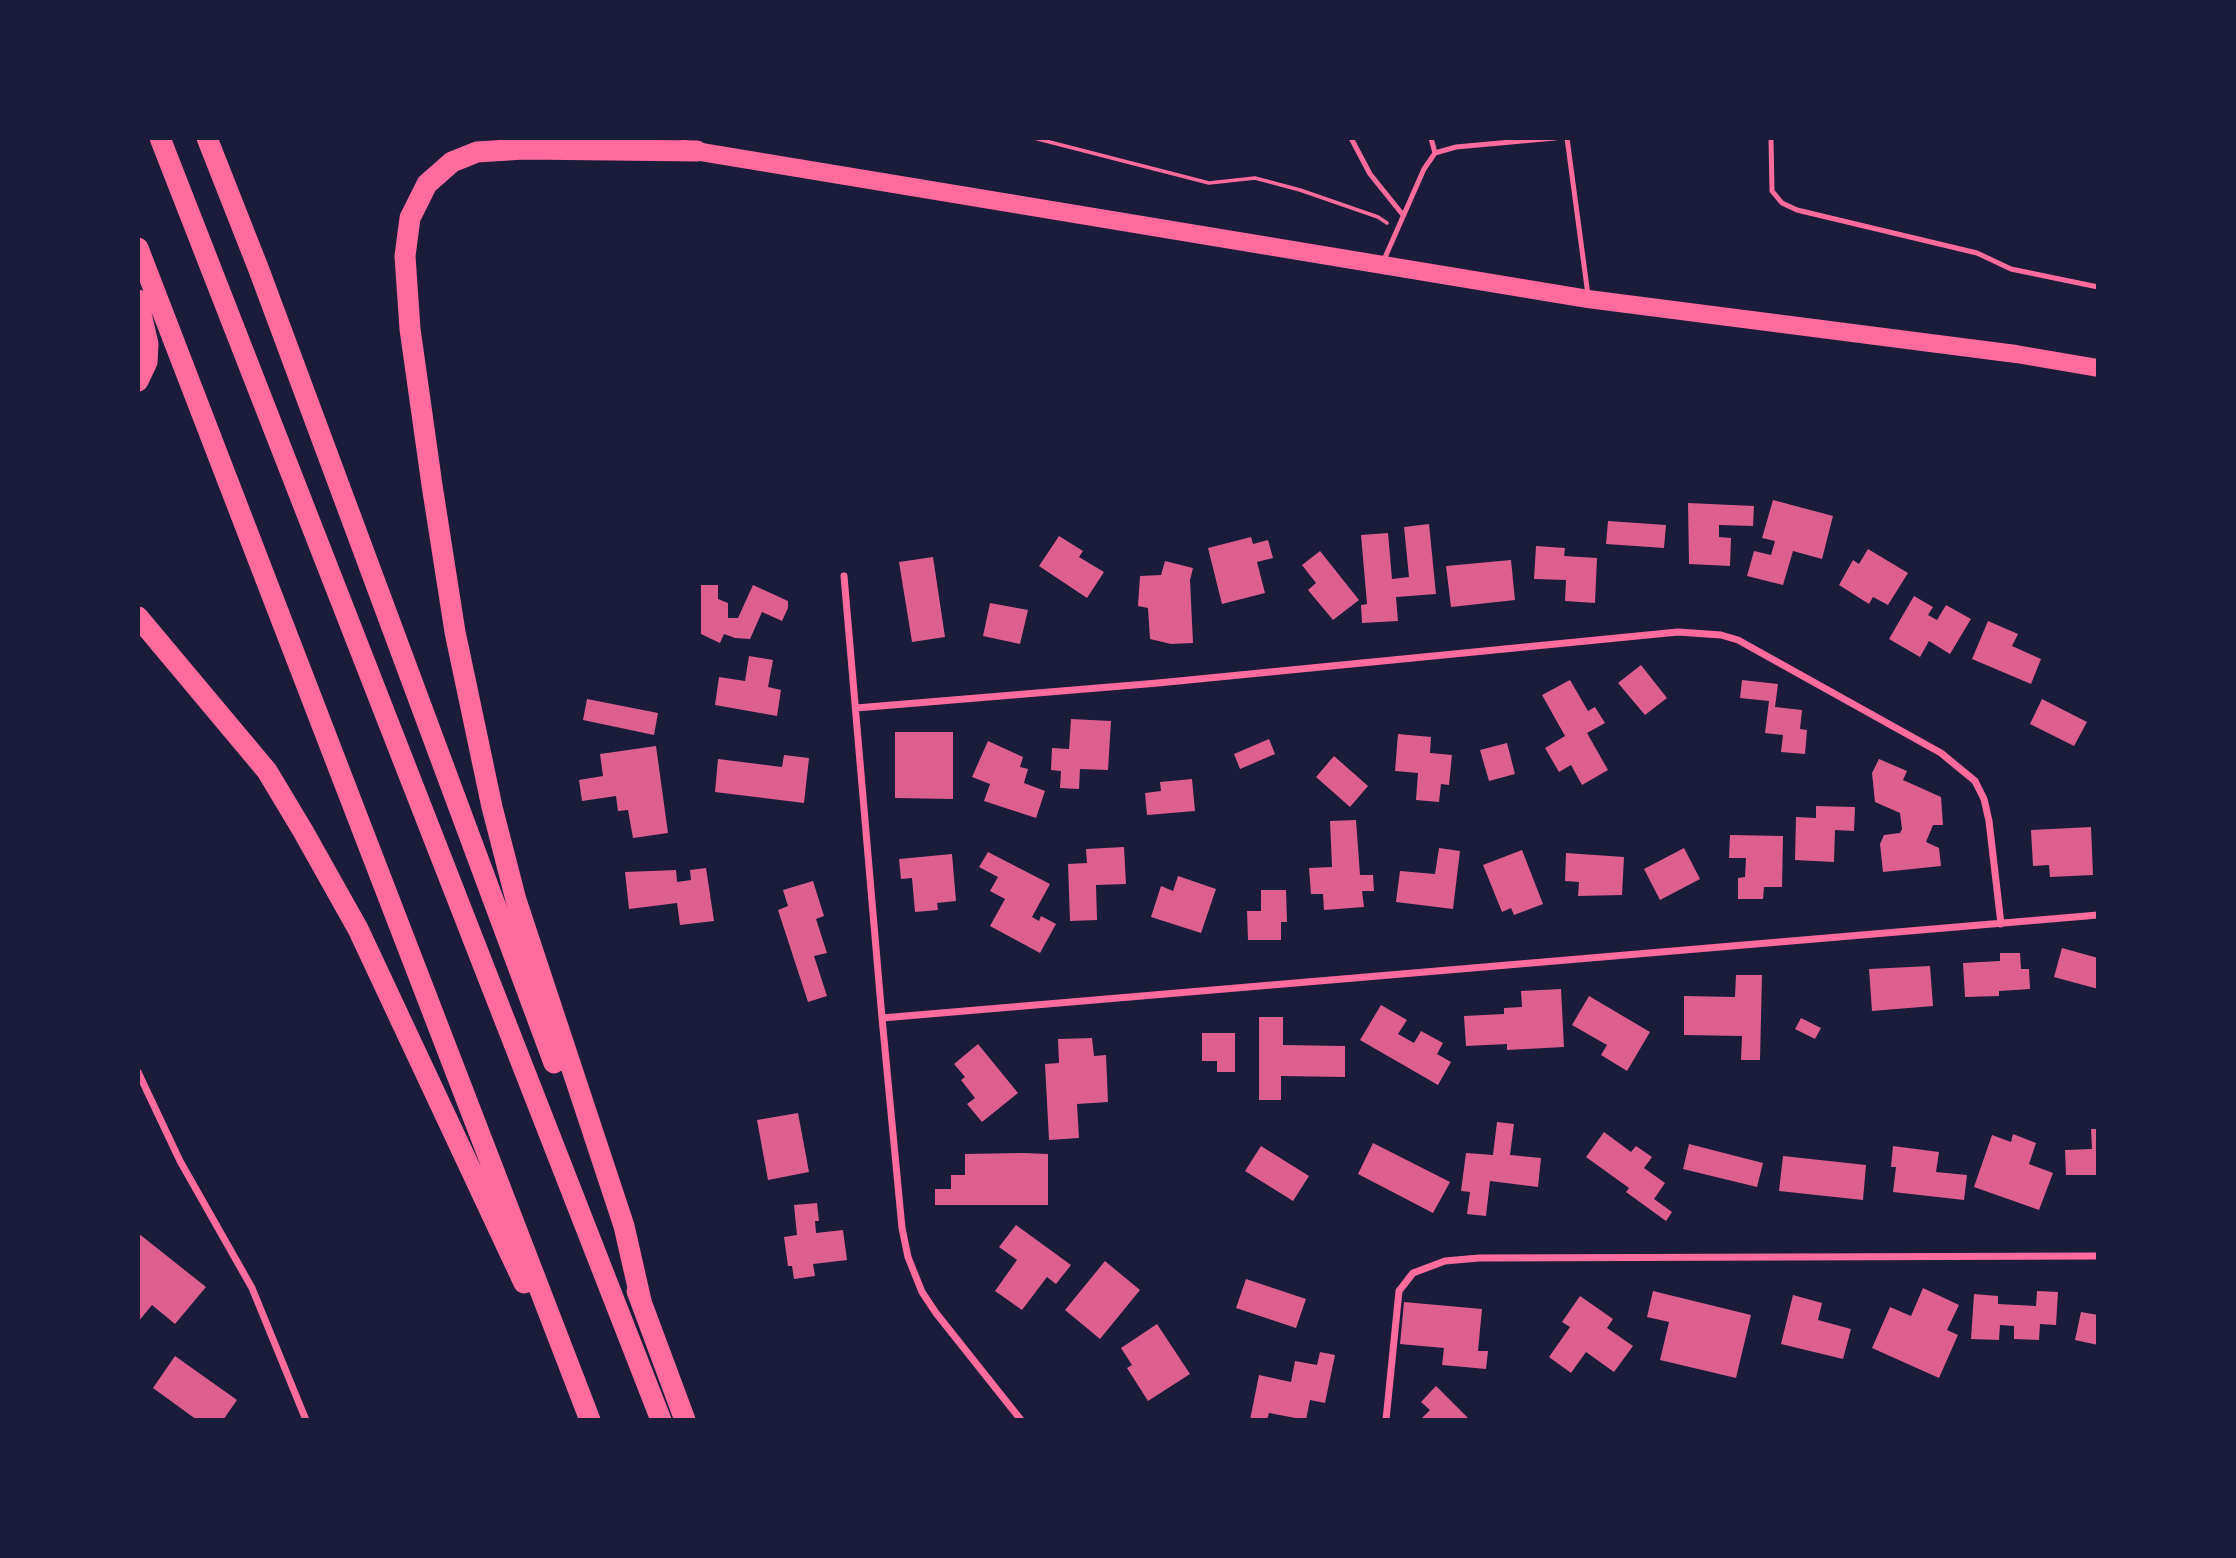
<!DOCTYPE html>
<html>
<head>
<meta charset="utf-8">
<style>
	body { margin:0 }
	#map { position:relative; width:2236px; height:1558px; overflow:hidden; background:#1b1b3a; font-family:"DM Sans",sans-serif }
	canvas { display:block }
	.frame { position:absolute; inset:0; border:140px solid #1b1b3a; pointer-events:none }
</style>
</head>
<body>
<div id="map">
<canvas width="2236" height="1558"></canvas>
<div class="frame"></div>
</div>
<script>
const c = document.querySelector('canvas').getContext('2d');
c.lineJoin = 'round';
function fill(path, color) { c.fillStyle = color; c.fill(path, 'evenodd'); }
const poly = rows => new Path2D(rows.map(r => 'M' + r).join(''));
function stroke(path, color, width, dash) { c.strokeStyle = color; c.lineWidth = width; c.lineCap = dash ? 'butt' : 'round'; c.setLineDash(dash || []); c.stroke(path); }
const building = poly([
	[1773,500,1833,516,1822,559,1793,551,1783,585,1747,576,1754,551,1771,555,1775,541,1762,538],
	[1688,503,1754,506,1753,526,1719,525,1719,537,1731,538,1730,566,1689,564],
	[1608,521,1666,525,1664,548,1606,544],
	[1429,524,1436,594,1396,597,1398,621,1362,623,1361,605,1367,604,1361,535,1388,533,1392,579,1409,577,1404,527],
	[1059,536,1083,551,1079,557,1104,572,1087,598,1039,566],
	[1251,537,1253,544,1268,540,1273,558,1257,562,1265,593,1222,604,1208,548],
	[1536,546,1565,548,1564,556,1597,558,1595,603,1565,601,1566,580,1534,579],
	[1868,549,1908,573,1888,605,1873,597,1869,604,1839,585,1853,560,1859,564],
	[1320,551,1359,600,1333,620,1308,590,1316,583,1302,565],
	[933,557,945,637,912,642,899,562],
	[1511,560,1515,600,1451,607,1446,566],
	[1165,561,1193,568,1190,580,1193,643,1171,644,1150,639,1148,608,1138,606,1140,576,1161,575],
	[701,585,718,585,718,599,728,603,728,618,738,618,753,585,788,601,788,608,782,621,762,612,750,639,735,638,724,634,720,643,701,634],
	[1914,596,1933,607,1928,615,1937,620,1946,605,1971,619,1950,654,1929,641,1920,657,1889,639],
	[990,603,1028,610,1020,644,983,636],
	[1988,621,2018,634,2012,646,2041,659,2031,684,1972,659],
	[749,656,773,660,768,687,781,690,777,716,715,705,719,677,745,681],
	[1641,665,1667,698,1645,715,1618,683],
	[1570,680,1588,711,1595,707,1605,723,1587,733,1608,770,1582,785,1571,765,1559,772,1545,748,1565,736,1542,695],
	[1742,680,1778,684,1775,707,1802,710,1800,729,1807,730,1805,754,1781,752,1783,735,1765,733,1769,701,1740,698],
	[587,699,658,713,654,735,583,720],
	[2042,699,2087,722,2074,746,2030,724],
	[1071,719,1111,721,1108,770,1080,769,1079,789,1060,788,1061,771,1051,770,1052,748,1069,749],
	[895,732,953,732,953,799,895,798],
	[1398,734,1431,737,1430,753,1452,755,1449,785,1441,784,1439,802,1416,800,1418,773,1395,771],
	[1269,739,1275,754,1240,769,1234,754],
	[988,741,1023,757,1020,767,1028,769,1024,783,1045,791,1036,818,984,801,990,784,972,777],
	[1507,743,1515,774,1489,781,1480,750],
	[656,746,668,833,633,838,628,810,618,811,616,796,582,801,579,780,603,776,600,754],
	[784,755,809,758,804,803,715,792,718,759,782,767],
	[1334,756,1368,786,1350,807,1316,777],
	[1879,759,1907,771,1903,780,1941,797,1943,825,1933,825,1926,842,1939,848,1941,866,1883,872,1880,844,1884,835,1900,833,1902,829,1900,813,1875,802,1872,773],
	[1192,779,1195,811,1147,815,1145,793,1161,791,1160,782],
	[1816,806,1855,807,1854,831,1835,830,1834,862,1795,860,1796,817,1816,818],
	[1356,820,1360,875,1373,875,1374,891,1362,891,1364,907,1324,910,1323,894,1311,894,1309,868,1332,867,1330,821],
	[2091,827,2093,875,2050,877,2049,865,2033,866,2031,830],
	[1730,835,1783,836,1782,887,1764,887,1763,899,1738,899,1738,878,1745,877,1746,858,1729,858],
	[1124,847,1126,884,1096,885,1097,920,1070,921,1068,864,1087,863,1086,849],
	[1439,848,1460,851,1453,909,1396,902,1400,871,1435,874],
	[1684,848,1700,879,1660,900,1644,869],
	[1522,850,1543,904,1514,915,1511,908,1502,912,1483,865],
	[988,852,1050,884,1032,917,1039,921,1041,916,1056,924,1040,953,990,926,1005,899,990,891,998,877,979,867],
	[1566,853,1624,857,1622,895,1578,896,1579,882,1565,881],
	[952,854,956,901,937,903,938,910,915,912,912,878,901,879,899,859],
	[706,868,714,921,680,925,677,903,629,909,625,872,676,870,677,882,691,880,690,870],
	[1178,876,1216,889,1201,933,1151,917,1161,886,1173,891],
	[813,881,824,916,816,919,827,953,814,956,827,996,808,1002,778,910,788,906,783,890],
	[1261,890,1286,890,1287,922,1281,922,1281,940,1248,940,1247,911,1261,911],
	[2062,948,2098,958,2098,989,2054,977],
	[2000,953,2020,953,2021,969,2029,969,2030,989,1999,991,1999,996,1965,997,1963,963,2000,961],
	[1930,966,1933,1006,1872,1011,1869,969],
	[1736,975,1762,975,1760,1060,1741,1060,1742,1036,1684,1035,1684,996,1735,997],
	[1561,989,1564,1047,1507,1050,1507,1044,1466,1046,1464,1016,1504,1014,1504,1008,1522,1007,1521,991],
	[1589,996,1650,1032,1627,1071,1601,1055,1607,1045,1572,1025],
	[1381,1005,1407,1020,1398,1034,1414,1043,1421,1031,1443,1043,1437,1054,1451,1062,1438,1085,1360,1040],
	[1259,1017,1283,1017,1283,1045,1345,1046,1345,1077,1281,1076,1281,1100,1259,1100],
	[1801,1018,1821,1028,1815,1039,1795,1029],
	[1202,1033,1235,1033,1235,1072,1217,1072,1217,1061,1202,1061],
	[1092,1038,1094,1056,1106,1055,1108,1102,1077,1104,1079,1138,1049,1140,1045,1064,1059,1063,1058,1039],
	[978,1044,1018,1093,982,1122,967,1104,975,1098,961,1080,965,1077,954,1064],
	[798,1113,809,1172,768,1180,757,1120],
	[1497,1122,1514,1124,1510,1155,1541,1158,1538,1187,1490,1181,1486,1216,1467,1214,1470,1192,1461,1191,1466,1153,1493,1155],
	[2091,1129,2098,1129,2098,1175,2066,1175,2065,1150,2092,1149],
	[1604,1132,1631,1152,1636,1146,1652,1157,1644,1168,1665,1183,1654,1199,1672,1212,1666,1221,1626,1192,1629,1188,1586,1157],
	[2013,1134,2036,1143,2029,1164,2053,1173,2039,1210,1974,1187,1992,1135,2011,1142],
	[1373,1143,1450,1182,1433,1213,1358,1174],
	[1689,1144,1763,1163,1757,1187,1683,1169],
	[1261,1146,1309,1176,1293,1201,1245,1171],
	[1893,1146,1939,1152,1936,1172,1967,1175,1964,1200,1893,1192,1896,1167,1891,1167],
	[1023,1153,1048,1154,1048,1205,935,1205,935,1189,951,1189,951,1175,965,1175,965,1154],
	[1783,1156,1866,1165,1863,1200,1779,1191],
	[817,1203,819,1221,815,1221,816,1233,843,1230,847,1260,813,1264,815,1276,794,1279,792,1266,788,1266,784,1237,797,1235,794,1205],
	[1016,1225,1071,1265,1056,1284,1047,1277,1022,1310,995,1291,1017,1260,999,1247],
	[138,1233,206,1287,175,1324,152,1305,138,1322],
	[1105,1261,1140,1290,1100,1339,1065,1310],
	[1246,1279,1306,1299,1296,1328,1236,1308],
	[1923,1288,1959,1305,1947,1330,1958,1335,1939,1378,1872,1348,1890,1307,1911,1316],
	[1653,1291,1751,1315,1736,1378,1660,1360,1669,1322,1647,1317],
	[2037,1291,2058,1292,2056,1325,2040,1324,2039,1340,2014,1339,2014,1326,2000,1325,1999,1340,1971,1339,1974,1294,1998,1296,1998,1304,2036,1306],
	[1793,1295,1822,1303,1818,1320,1851,1329,1843,1359,1781,1344],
	[1580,1296,1613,1319,1607,1328,1633,1346,1614,1372,1586,1352,1571,1373,1549,1357,1570,1327,1562,1322],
	[1404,1302,1482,1309,1478,1351,1488,1351,1486,1369,1442,1365,1444,1348,1400,1344],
	[2081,1312,2098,1315,2098,1345,2075,1340],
	[1157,1324,1190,1374,1148,1401,1127,1368,1132,1365,1121,1348],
	[1320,1352,1335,1355,1325,1403,1310,1400,1306,1420,1269,1413,1267,1420,1250,1420,1259,1375,1291,1382,1295,1361,1317,1365],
	[175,1356,237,1400,223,1420,197,1420,153,1388],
	[1436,1386,1470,1420,1420,1420,1430,1410,1421,1402]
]);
const path = poly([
	[1034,138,1209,183,1255,178,1300,190,1378,217,1387,223]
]);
const service = poly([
	[1351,138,1370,174,1403,215],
	[1431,138,1435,153],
	[1567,138,1588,295],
	[1771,138,1772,191,1782,203,1797,210,1977,253,2011,269,2098,287],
	[1383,262,1424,169,1435,153,1456,147,1555,138]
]);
const minor = poly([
	[844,576,882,1018,902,1228,908,1257,922,1292,936,1313,1021,1420],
	[856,708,1158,683,1678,632,1721,635,1738,640,1941,753,1975,781,1984,799,1989,821,2001,924],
	[882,1018,2098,915],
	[138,1072,180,1161,252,1288,306,1420],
	[1386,1420,1399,1291,1413,1273,1445,1261,1479,1258,2098,1256]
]);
const primary = poly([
	[614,138,645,143],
	[683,149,1588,299,2016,354,2098,368]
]);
const motorway = poly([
	[160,138,661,1420],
	[207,138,259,270,554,1063],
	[138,248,590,1420],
	[138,300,148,344,147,362,138,381],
	[138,617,267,771,303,831,358,929,524,1283],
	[637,1291,685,1420],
	[642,1305,624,1226,516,900,492,807,455,632,432,485,410,329,405,256,410,218,427,184,452,162,477,152,524,149,697,151]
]);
fill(building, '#dd5f8e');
stroke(path, '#ff6b9d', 3.5);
stroke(service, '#ff6b9d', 5);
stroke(minor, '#ff6b9d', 7);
stroke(primary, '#ff6b9d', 18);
stroke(motorway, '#ff6b9d', 21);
</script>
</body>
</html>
